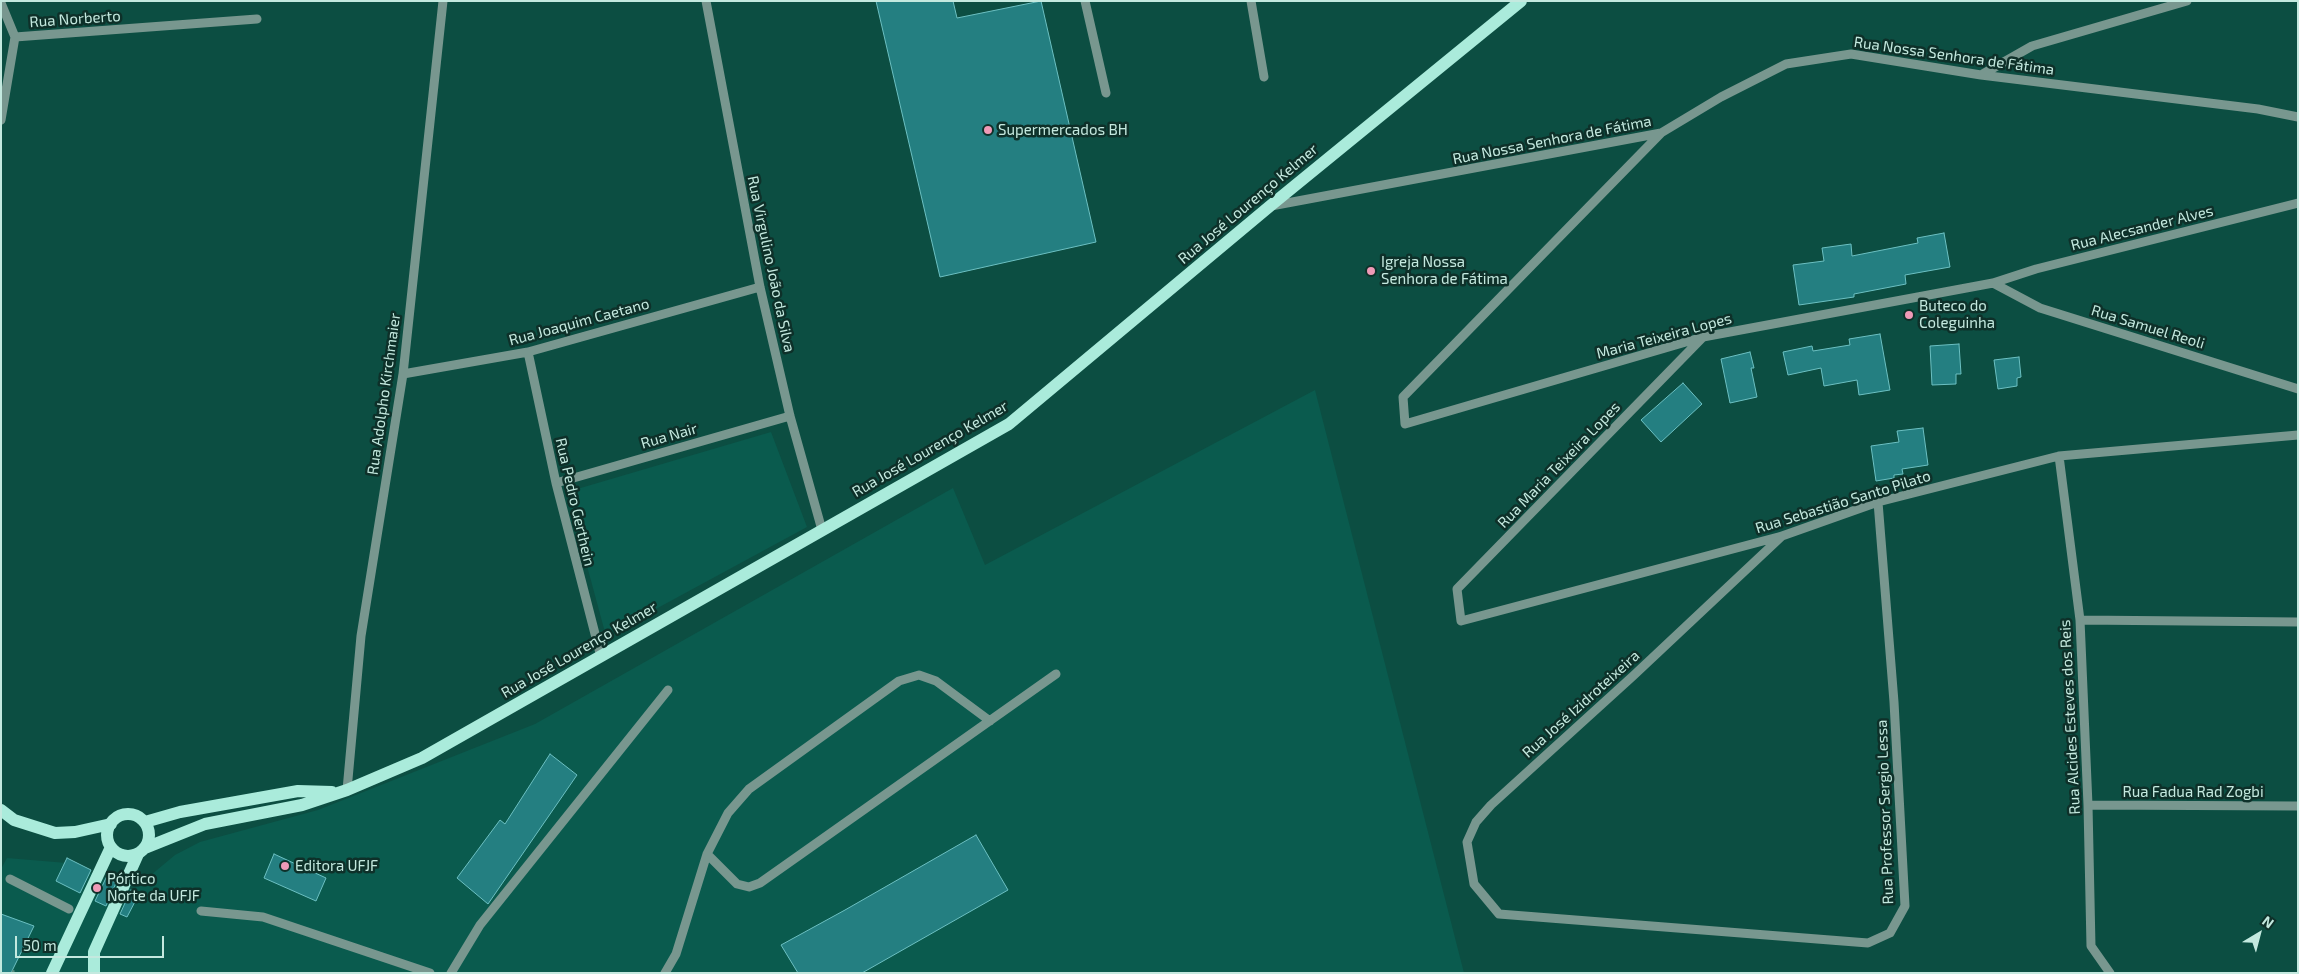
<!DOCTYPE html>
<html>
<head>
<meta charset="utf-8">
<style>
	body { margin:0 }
	#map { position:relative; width:2299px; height:974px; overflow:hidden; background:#0c4e42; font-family:"Exo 2",sans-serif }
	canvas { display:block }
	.frame { position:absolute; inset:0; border:2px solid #c4e9df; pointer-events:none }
	.north { position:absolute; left:2234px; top:909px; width:50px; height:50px; -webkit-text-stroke:4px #0e3029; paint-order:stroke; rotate:37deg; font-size:14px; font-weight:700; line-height:20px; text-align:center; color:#c4e9df }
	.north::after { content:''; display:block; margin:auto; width:18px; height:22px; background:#c4e9df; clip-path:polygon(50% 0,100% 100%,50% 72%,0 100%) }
	.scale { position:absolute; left:15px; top:936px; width:149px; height:22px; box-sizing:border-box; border:2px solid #c4e9df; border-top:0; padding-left:6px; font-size:15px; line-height:18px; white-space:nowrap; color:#c4e9df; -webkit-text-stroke:4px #0e3029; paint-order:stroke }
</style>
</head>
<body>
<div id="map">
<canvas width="2299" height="974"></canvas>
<div class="frame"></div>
<div class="north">N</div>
<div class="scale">50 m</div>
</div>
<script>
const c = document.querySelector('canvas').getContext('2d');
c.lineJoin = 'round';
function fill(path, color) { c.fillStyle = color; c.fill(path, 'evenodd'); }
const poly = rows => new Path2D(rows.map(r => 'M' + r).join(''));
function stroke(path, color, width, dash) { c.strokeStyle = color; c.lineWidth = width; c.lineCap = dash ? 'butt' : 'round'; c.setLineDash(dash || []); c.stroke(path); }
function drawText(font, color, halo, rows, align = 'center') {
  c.font = font + ' "Exo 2",sans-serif'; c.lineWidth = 5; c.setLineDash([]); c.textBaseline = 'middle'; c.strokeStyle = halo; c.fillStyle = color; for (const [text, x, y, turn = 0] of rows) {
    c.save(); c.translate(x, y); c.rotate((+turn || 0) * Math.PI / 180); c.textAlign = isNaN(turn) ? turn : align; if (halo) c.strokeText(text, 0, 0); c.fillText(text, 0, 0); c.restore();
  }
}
const built = poly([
	[1315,390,1464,973,1,973,1,869,7,858,67,863,133,890,175,855,200,842,318,810,535,724,953,488,985,565],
	[771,432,807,527,606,636,567,492]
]);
const building = poly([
	[876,1,953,1,957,18,1041,1,1096,242,940,277,876,1],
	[1944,233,1950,267,1905,275,1906,284,1854,294,1854,297,1799,305,1793,265,1824,261,1822,248,1851,244,1852,256,1918,243,1917,238,1944,233],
	[1880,334,1890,390,1859,395,1857,380,1824,386,1821,368,1788,375,1783,352,1812,346,1813,351,1850,345,1849,339,1880,334],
	[1959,344,1961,374,1956,374,1956,384,1932,385,1930,346,1959,344],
	[1750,352,1754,368,1751,368,1757,397,1730,403,1721,359,1750,352],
	[2019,357,2021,377,2017,378,2017,386,1998,389,1994,360,2019,357],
	[1683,383,1702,404,1661,442,1641,420,1683,383],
	[1923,428,1928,465,1902,469,1903,474,1894,475,1894,478,1876,481,1871,446,1899,442,1897,431,1923,428],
	[550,754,577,775,488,904,457,878,500,820,505,824,550,754],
	[976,835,1008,890,862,973,798,973,781,945,845,910,976,835],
	[274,854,326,878,316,901,264,878,274,854],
	[67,858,91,870,80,893,56,881,67,858],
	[106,878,116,883,106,906,95,901,106,878],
	[131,890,139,894,127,917,120,914,131,890],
	[1,914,34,926,11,973,1,973,1,914]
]);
const path = poly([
	[12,971,16,973]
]);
const minor = poly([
	[706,1,760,287,790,416,822,530],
	[1085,1,1106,93],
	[1251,1,1264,77],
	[1,3,15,37,1,120],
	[15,37,257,19],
	[1981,75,2032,46,2187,1],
	[1661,133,1403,397,1405,424,1703,337,1993,283,2036,269,2298,203],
	[1271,206,1661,133,1721,97,1786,64,1851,54,1981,75,2258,109,2298,117],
	[1993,283,2040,308,2298,389],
	[1702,338,1457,589,1461,621,1782,536,1878,502,2059,456,2298,435],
	[528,352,556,483,601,657],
	[403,374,528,352,760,287],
	[2059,456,2080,620,2088,805,2091,946,2110,973],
	[556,483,790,416],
	[1782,536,1633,676,1491,805,1476,822,1467,842,1474,884,1499,914,1868,943,1890,933,1905,906,1894,702,1878,502],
	[2080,620,2298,622],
	[347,790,361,636,403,374,443,1],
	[2088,805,2298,806],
	[707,854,737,884,749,887,760,883,1056,674],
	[10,879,69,909],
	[201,911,263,917,430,973],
	[451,973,480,925,668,690],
	[665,973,676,954,707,854,728,813,749,789,899,681,919,675,936,681,990,721]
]);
const major = poly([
	[1,810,14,820,55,833,75,832,111,824],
	'107 835a21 21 0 1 1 42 0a21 21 0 1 1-42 0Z',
	[145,822,180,812,298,791,332,792],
	[145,848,205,824,302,805,347,790,422,758,1009,424,1270,206,1521,1],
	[52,973,111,847],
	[94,973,94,952,138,854]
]);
const markers = [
	[988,130,5,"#ef9ab7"],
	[1371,271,5,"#ef9ab7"],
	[1909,315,5,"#ef9ab7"],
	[285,866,5,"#ef9ab7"],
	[97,888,5,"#ef9ab7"]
];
const streetNames = [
	["Rua Norberto",75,19,-4],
	["Rua Nossa Senhora de Fátima",1954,56,8],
	["Rua Nossa Senhora de Fátima",1552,140,-11],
	["Rua José Lourenço Kelmer",1248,204,-40],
	["Rua Alecsander Alves",2142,228,-14],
	["Rua Virgulino João da Silva",771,264,78],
	["Rua Joaquim Caetano",579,322,-15],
	["Rua Samuel Reoli",2148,327,17],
	["Maria Teixeira Lopes",1664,336,-15],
	["Rua Adolpho Kirchmaier",384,394,-82],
	["Rua Nair",669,436,-16],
	["Rua José Lourenço Kelmer",930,449,-30],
	["Rua Maria Teixeira Lopes",1559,465,-46],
	["Rua Pedro Gerthein",575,502,77],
	["Rua Sebastião Santo Pilato",1843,502,-17],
	["Rua José Lourenço Kelmer",579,650,-30],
	["Rua José Izidroteixeira",1581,704,-42],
	["Rua Alcides Esteves dos Reis",2070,717,-93],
	["Rua Fadua Rad Zogbi",2193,792],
	["Rua Professor Sergio Lessa",1885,812,-92]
];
const poiNames = [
	["Supermercados BH",998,130],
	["Igreja Nossa",1381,262],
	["Senhora de Fátima",1381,279],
	["Buteco do",1919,306],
	["Coleguinha",1919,323],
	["Editora UFJF",295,866],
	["Pórtico",107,879],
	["Norte da UFJF",107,896]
];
fill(built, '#0a5b4e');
fill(building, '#247f81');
stroke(building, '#6cc0c2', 1);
stroke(path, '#558c80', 3, [2.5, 4]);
stroke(minor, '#78978f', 9);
stroke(major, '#aaebdb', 12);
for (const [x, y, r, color] of markers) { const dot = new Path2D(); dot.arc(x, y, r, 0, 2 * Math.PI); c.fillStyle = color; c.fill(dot); stroke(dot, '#0e3029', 2); }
drawText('15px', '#c4e9df', '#0e3029', streetNames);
drawText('15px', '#c4e9df', '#0e3029', poiNames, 'left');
</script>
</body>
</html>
